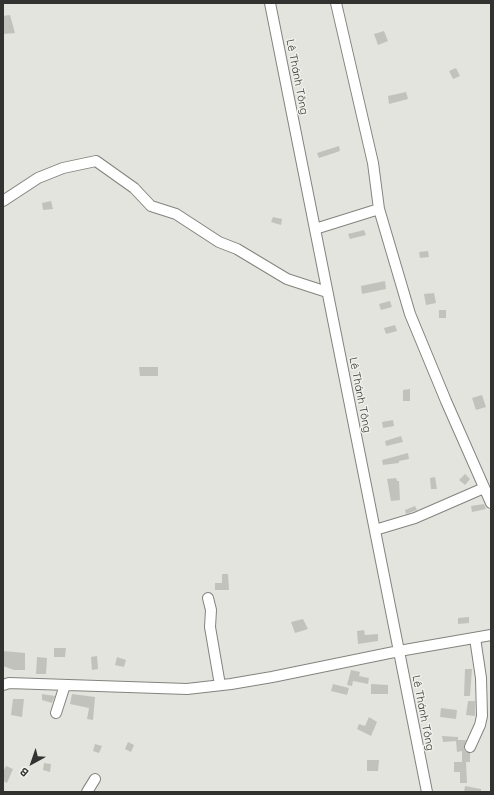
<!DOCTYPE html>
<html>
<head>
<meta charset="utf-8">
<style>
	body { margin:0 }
	#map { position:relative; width:494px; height:795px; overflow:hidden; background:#e4e4df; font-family:Quicksand,sans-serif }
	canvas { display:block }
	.frame { position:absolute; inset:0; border:4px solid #323230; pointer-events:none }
	.north { position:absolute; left:12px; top:743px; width:40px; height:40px; -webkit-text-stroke:3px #f1f1ec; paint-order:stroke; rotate:220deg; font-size:11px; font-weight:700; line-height:16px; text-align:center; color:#323230 }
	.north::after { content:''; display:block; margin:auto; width:14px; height:18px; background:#323230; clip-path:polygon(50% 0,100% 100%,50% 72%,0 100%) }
</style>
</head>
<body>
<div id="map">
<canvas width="494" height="795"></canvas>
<div class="frame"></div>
<div class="north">B</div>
</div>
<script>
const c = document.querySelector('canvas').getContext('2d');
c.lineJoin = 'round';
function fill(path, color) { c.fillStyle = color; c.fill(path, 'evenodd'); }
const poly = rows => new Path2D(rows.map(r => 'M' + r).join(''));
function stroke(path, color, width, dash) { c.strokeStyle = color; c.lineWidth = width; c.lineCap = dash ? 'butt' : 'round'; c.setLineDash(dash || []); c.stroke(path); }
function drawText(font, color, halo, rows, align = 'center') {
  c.font = font + ' Quicksand,sans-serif'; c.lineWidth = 3; c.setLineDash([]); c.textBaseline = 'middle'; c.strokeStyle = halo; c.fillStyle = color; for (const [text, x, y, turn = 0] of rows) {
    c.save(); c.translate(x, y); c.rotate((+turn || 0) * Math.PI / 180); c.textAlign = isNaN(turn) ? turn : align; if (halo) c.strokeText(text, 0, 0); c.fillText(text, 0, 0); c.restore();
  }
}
const building = poly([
	[10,15,15,33,3,34,3,16],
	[384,31,388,41,378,45,374,34],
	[456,68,460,76,453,79,449,71],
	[406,92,408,99,389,104,388,96],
	[339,146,340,151,319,158,317,153],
	[51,201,53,209,43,210,42,203],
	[273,217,282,219,281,225,271,222],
	[364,230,366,235,350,239,348,234],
	[428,251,429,257,420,258,419,252],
	[385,281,386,289,362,294,361,286],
	[434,293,436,303,426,305,424,294],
	[390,301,392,307,381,310,379,304],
	[439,310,446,310,446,318,439,318],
	[395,325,397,331,386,334,384,328],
	[139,367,158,367,158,376,140,376],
	[410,389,410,401,403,401,403,390],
	[482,395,486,407,476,410,472,398],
	[393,420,394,426,383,428,382,422],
	[401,436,403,442,386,446,385,441],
	[408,453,409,459,399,461,399,463,383,465,382,460],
	[465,474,470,479,465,485,459,480],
	[435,477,437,489,431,489,430,478],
	[396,478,397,481,399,481,400,500,391,501,387,479],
	[484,504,486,509,472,512,471,506],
	[415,506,417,510,406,514,405,510],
	[222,574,228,574,229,590,215,590,215,583,222,583],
	[469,617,469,623,458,624,458,618],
	[303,619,308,629,295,633,291,622],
	[364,630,365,635,378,634,378,641,358,644,357,631],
	[54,648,66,648,65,657,54,657],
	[3,651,25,653,25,670,14,670,3,666],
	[97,656,98,669,92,670,91,657],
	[37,657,47,658,46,674,36,674],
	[117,657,126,660,124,667,115,665],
	[465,669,472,669,470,696,464,696],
	[351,670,360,672,359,676,369,678,368,684,353,681,352,686,347,685],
	[333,684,349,688,347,695,331,691],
	[371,684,388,685,388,694,371,694],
	[42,694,55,696,52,703,42,700],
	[72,694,95,697,93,720,87,719,89,708,70,704],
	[13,699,24,699,22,717,11,715],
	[468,701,475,701,475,716,466,715],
	[441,708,457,710,456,719,440,717],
	[369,717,377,722,371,736,357,729,359,724,365,726],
	[442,736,458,737,458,740,466,740,464,748,465,751,470,753,470,762,466,762,467,783,460,783,460,772,454,772,454,762,464,762,462,762,462,751,457,752,456,741,443,742],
	[128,742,134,745,131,752,125,749],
	[95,744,102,746,99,753,93,751],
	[367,760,379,760,378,771,367,771],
	[44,763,51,764,50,772,43,770],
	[6,766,13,769,7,783,3,781,3,772],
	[465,786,481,789,481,792,464,792]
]);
const minor = poly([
	[270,3,427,792],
	[336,3,373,163,379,209,410,314,446,401,491,503],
	[3,201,38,178,63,168,96,161,134,188,151,206,176,214,219,242,237,249,287,279,327,292],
	[315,229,379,209],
	[375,530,415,518,484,488],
	[208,598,211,610,210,627,220,685],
	[3,685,9,683,187,689,231,684,272,677,399,651,491,635],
	[56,713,65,685],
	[470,747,480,725,482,716,481,678,475,638],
	[87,792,95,779]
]);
const streetNames = [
	["Lê Thánh Tông",297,77,79],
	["Lê Thánh Tông",360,395,79],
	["Lê Thánh Tông",423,713,79]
];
fill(building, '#c2c2bd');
stroke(minor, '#83847f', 12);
stroke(minor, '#fff', 10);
drawText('11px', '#323230', '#f1f1ec', streetNames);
</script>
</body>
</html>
